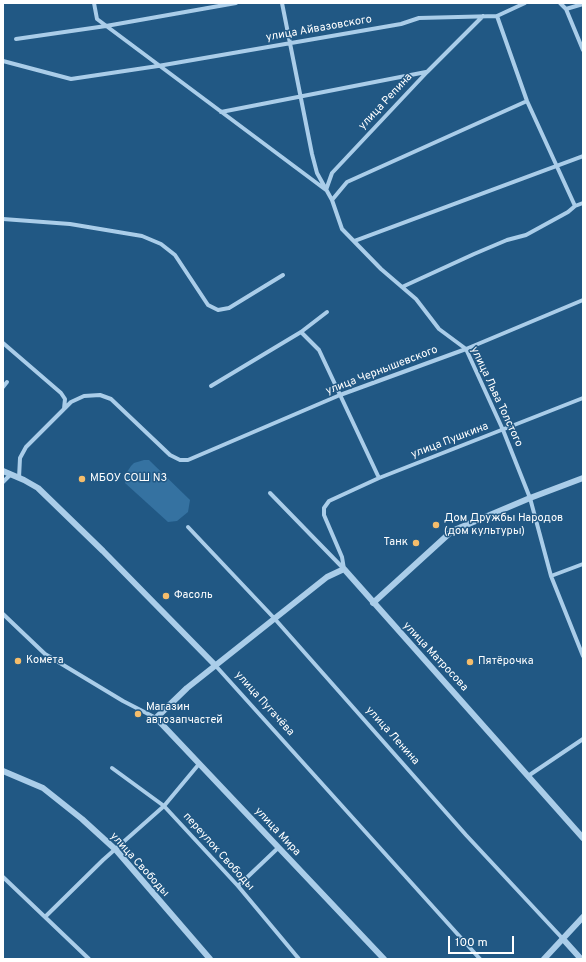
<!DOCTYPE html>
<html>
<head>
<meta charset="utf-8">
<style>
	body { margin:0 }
	#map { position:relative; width:586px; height:962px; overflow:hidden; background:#215884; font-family:Overpass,sans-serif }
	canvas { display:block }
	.frame { position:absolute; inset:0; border:4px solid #fff; pointer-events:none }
	.scale { position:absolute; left:448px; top:936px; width:66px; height:18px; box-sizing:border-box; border:2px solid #fff; border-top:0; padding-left:5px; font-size:12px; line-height:14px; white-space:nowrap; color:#fff; -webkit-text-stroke:3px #215884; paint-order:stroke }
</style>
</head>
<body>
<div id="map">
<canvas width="586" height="962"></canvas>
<div class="frame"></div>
<div class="scale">100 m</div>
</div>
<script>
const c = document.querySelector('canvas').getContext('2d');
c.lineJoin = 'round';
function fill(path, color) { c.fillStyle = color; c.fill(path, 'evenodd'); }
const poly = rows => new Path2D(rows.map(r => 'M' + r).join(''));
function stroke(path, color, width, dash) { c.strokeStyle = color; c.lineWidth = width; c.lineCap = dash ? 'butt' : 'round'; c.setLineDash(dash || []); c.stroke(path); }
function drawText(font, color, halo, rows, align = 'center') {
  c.font = font + ' Overpass,sans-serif'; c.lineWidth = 3; c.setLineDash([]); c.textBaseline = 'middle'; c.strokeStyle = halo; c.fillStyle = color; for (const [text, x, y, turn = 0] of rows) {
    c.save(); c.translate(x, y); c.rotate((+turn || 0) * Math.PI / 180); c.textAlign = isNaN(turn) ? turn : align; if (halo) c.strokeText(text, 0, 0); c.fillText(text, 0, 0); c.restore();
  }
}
const green = poly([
	[144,460,149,460,190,500,188,512,177,521,168,522,125,483,127,472,131,466,134,463]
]);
const minor = poly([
	[94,3,97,19,326,190,332,173,427,72,483,16],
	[282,3,312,154,317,173,332,200,342,229,381,269,416,299,439,329,466,349,503,430,530,498,551,576,583,656],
	[560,3,566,9,583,50],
	[566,9,583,4],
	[497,16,527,101,575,206],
	[16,39,106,26,236,3],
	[3,61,71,79,158,66,401,24,419,18,497,16,525,3],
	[221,112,426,72],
	[332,200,347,182,527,101],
	[3,219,70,224,142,236,161,244,175,255,208,305,218,310,229,308,283,275],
	[354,241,583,156],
	[402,287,474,254,507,240,526,235,568,212,575,206,583,203],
	[301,332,319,350,379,478],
	[3,343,61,393,65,399,64,409],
	[211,386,301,332,327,312],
	[3,387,7,382],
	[19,478,20,458,26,447,71,402,84,396,100,395,111,399,170,455,180,460,188,460,340,395,466,349,583,300],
	[3,482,10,475],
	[270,493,344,569],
	[188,527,274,618,466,835,563,939],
	[344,569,342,557,324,515,324,508,329,501,379,478,583,398],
	[551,576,583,564],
	[3,614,45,654,123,701,156,718],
	[215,665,480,959],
	[112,768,164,806,238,886,299,959],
	[528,776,583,739],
	[3,877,89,959],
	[238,886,278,848],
	[46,916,103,860,164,806,199,764]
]);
const tertiary = poly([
	[3,471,24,480,38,488,103,551,215,665],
	[373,603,452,531,530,498,583,478],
	[3,771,43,788,82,819,116,850,210,959],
	[563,939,581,959],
	[384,959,156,718,187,688,327,577,344,569,583,838],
	[544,959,583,917]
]);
const markers = [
	[82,479,4,"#f5bd6b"],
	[436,525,4,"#f5bd6b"],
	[416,543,4,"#f5bd6b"],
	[166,596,4,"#f5bd6b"],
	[18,661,4,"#f5bd6b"],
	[470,662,4,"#f5bd6b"],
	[138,714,4,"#f5bd6b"]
];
const streetNames = [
	["улица Айвазовского",319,29,-10],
	["улица Репина",386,102,-47],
	["улица Чернышевского",382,371,-21],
	["улица Льва Толстого",496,397,65],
	["улица Пушкина",450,441,-21],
	["улица Матросова",435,657,47],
	["улица Пугачёва",264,704,48],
	["улица Ленина",392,736,48],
	["улица Мира",277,832,47],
	["переулок Свободы",218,852,48],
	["улица Свободы",139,865,48]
];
const poiNames = [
	["МБОУ СОШ N3",90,479],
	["Дом Дружбы Народов",444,519],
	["(дом культуры)",444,532],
	["Танк",408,543,"right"],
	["Фасоль",174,596],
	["Комета",26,661],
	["Пятёрочка",478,662],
	["Магазин",146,708],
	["автозапчастей",146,721]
];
fill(green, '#3572a1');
stroke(minor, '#aacde9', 4);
stroke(tertiary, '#aacde9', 6);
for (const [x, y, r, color] of markers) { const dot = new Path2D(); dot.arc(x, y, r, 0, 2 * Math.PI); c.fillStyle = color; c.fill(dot); stroke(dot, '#215884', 1.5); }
drawText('11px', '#fff', '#215884', streetNames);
drawText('11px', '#fff', '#215884', poiNames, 'left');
</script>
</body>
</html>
